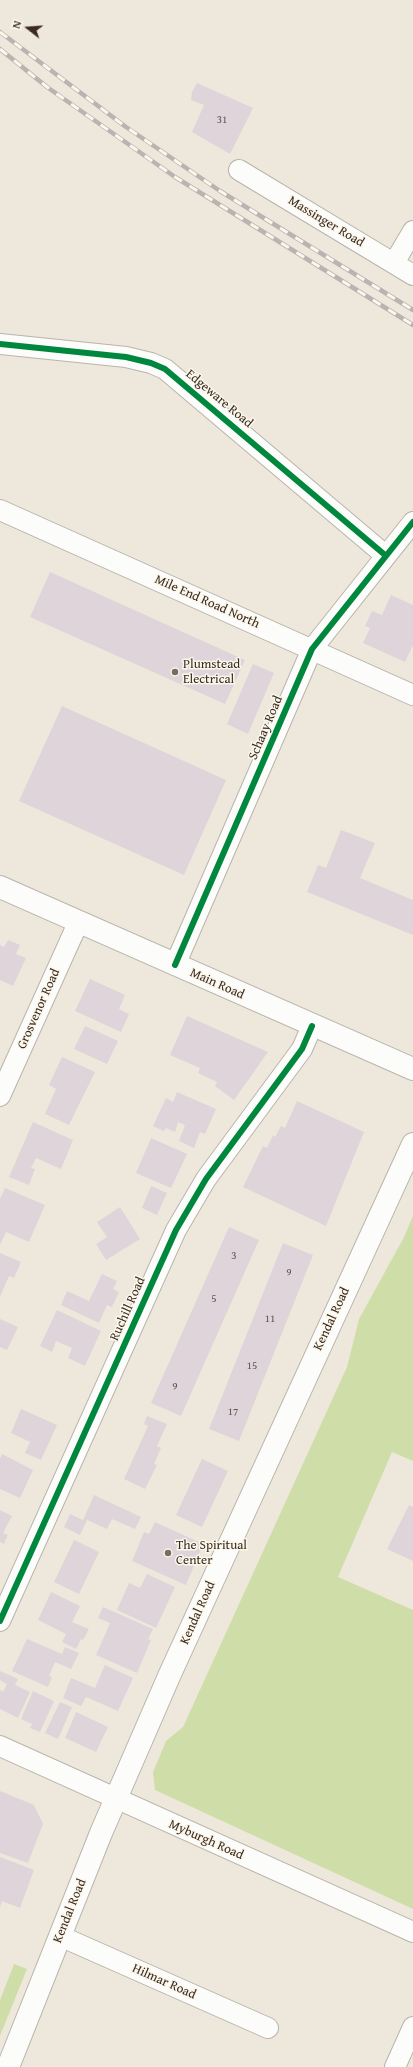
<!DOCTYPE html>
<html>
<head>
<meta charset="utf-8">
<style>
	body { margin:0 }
	#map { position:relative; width:413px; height:2067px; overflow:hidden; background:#eee8dc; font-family:"Gentium Book Plus",serif }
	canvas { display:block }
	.north { position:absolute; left:8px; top:8px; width:40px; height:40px; -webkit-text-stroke:3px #fbf7ec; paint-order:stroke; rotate:287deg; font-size:11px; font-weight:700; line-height:16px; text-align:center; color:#3b2a1e }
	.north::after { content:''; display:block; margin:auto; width:14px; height:18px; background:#3b2a1e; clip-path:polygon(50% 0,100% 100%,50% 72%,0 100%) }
</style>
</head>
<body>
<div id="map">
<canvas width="413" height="2067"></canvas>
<div class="north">N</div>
</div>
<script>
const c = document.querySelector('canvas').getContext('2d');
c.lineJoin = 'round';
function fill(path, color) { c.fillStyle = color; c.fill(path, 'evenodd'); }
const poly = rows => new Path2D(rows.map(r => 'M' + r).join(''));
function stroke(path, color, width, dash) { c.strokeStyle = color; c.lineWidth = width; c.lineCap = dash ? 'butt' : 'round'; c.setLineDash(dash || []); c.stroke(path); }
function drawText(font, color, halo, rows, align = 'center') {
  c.font = font + ' "Gentium Book Plus",serif'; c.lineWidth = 3; c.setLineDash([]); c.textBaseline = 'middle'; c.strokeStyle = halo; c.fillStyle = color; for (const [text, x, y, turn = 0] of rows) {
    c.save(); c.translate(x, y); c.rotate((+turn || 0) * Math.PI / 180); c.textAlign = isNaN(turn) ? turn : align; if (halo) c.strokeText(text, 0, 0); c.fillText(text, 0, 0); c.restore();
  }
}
const green = poly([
	[413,1216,413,1461,392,1452,338,1577,413,1610,413,1909,155,1790,153,1772,166,1741,183,1727,347,1367,359,1319,403,1239],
	[14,1964,27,1969,0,2036,0,2000]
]);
const building = poly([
	[197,83,253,108,230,154,192,132,204,105,191,100,192,92],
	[50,572,245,660,225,704,30,617],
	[391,595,413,605,413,645,405,662,363,643,370,628,365,626,372,611,382,615],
	[253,664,274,673,248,734,227,724],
	[62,706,226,780,184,875,19,801],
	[341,830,375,843,360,878,413,900,413,935,307,892,318,865,326,868],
	[8,940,20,945,16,954,26,958,13,986,0,980,0,945,4,947],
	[90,979,125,995,119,1009,129,1014,121,1032,75,1011],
	[187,1016,268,1052,234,1100,215,1086,217,1082,198,1073,200,1068,170,1055],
	[85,1026,118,1041,107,1064,74,1049],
	[62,1057,95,1072,69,1125,45,1114,56,1089,49,1085],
	[177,1092,216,1109,205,1134,200,1132,194,1148,179,1141,185,1125,178,1122,175,1132,166,1128,164,1131,153,1126,166,1098,173,1102],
	[297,1101,364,1132,326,1226,243,1187,263,1146,267,1148,273,1135,275,1137,281,1126,285,1128],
	[33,1122,73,1140,61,1169,36,1158,31,1168,35,1169,29,1185,9,1177],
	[151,1138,187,1154,171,1188,136,1173],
	[151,1186,167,1193,157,1215,142,1208],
	[5,1188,45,1205,29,1242,6,1232,0,1245,0,1199],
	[120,1207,140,1239,106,1260,96,1244,107,1237,97,1222],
	[229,1227,259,1240,181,1416,151,1403],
	[283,1243,313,1255,239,1441,209,1429],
	[0,1253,21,1262,14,1278,9,1276,0,1297],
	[102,1274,117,1281,113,1289,119,1292,112,1307,107,1305,99,1323,61,1305,67,1291,89,1301],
	[57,1310,101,1331,85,1366,68,1358,72,1348,56,1341,52,1352,40,1346],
	[0,1319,18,1327,7,1350,0,1347],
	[21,1409,57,1425,41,1460,25,1453,30,1442,11,1433],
	[147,1416,167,1424,157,1446,161,1448,154,1464,157,1465,145,1489,124,1479,148,1426,144,1424],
	[2,1454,33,1470,20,1498,0,1489,0,1459],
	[202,1459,228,1471,202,1527,176,1515],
	[94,1495,141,1517,135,1529,112,1519,107,1529,87,1520,80,1535,64,1527,70,1514,83,1520],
	[409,1505,413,1507,413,1561,387,1549],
	[0,1510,12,1516,3,1533,8,1535,4,1544,0,1542],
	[155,1522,203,1544,186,1585,132,1561,144,1532,149,1534],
	[74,1540,99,1552,79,1594,54,1582],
	[147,1574,175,1587,156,1628,117,1610,129,1583,140,1588],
	[51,1592,80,1606,72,1622,89,1629,83,1640,81,1639,76,1649,62,1642,66,1634,38,1620],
	[103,1607,153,1629,148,1639,151,1640,137,1673,96,1655,110,1623,98,1618],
	[27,1639,62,1654,65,1647,79,1653,71,1669,55,1662,49,1676,52,1677,48,1687,12,1671],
	[105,1665,133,1678,118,1711,86,1697,81,1706,63,1698,71,1678,95,1688],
	[0,1671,18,1679,15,1685,30,1692,18,1718,0,1709,0,1690,3,1692,7,1684,0,1680],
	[33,1691,54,1701,40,1732,30,1728,32,1724,21,1719],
	[60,1702,72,1707,58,1739,45,1733],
	[76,1712,108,1727,96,1752,65,1738],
	[0,1791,34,1805,43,1824,28,1863,0,1853],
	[0,1857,34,1870,20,1908,2,1901,0,1907]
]);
const minor = poly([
	[239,170,413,275],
	[394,263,413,231],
	[0,344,126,357,151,363,165,369,385,555],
	[0,510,413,695],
	[175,965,312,649,413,522],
	[0,1096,78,923],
	[0,1621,176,1230,206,1179,302,1049,312,1026],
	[0,1746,413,1932],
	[60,1936,268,2028],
	[395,2067,413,2027]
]);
const secondary = poly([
	[0,887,413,1069],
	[8,2067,101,1833,170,1674,413,1144]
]);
const rail = poly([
	[0,32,126,127,220,191,413,310],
	[0,49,47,87,175,177,413,325]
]);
const cycleway = poly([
	[0,344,126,357,151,363,165,369,385,555],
	[175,965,312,649,413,522],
	[0,1621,176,1230,206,1179,302,1049,312,1026]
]);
const markers = [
	[175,672,4,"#7a6c60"],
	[168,1553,4,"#7a6c60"]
];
const numberNames = [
	["31",222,120],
	["3",234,1256],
	["9",289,1273],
	["5",214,1299],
	["11",270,1319],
	["15",252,1366],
	["9",175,1387],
	["17",233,1412]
];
const streetNames = [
	["Massinger Road",326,222,31],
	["Edgeware Road",219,399,40],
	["Mile End Road North",207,602,24],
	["Schaay Road",266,728,-67],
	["Main Road",217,984,24],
	["Grosvenor Road",39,1009,-66],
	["Ruchill Road",128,1309,-66],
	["Kendal Road",332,1319,-65],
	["Kendal Road",198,1613,-66],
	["Myburgh Road",206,1840,24],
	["Kendal Road",70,1911,-68],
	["Hilmar Road",164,1982,24]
];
const poiNames = [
	["Plumstead",183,665],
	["Electrical",183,680],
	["The Spiritual",176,1546],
	["Center",176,1561]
];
fill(green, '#cfdea8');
fill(building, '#ded4d9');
stroke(minor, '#b9b4ab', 22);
stroke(secondary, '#b9b4ab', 24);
stroke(minor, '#fcfcfa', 20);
stroke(secondary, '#fcfcfa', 22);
stroke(rail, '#b7b4b1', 4.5);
stroke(rail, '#fbf7ec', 3, [9]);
stroke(cycleway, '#00873e', 6);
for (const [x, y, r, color] of markers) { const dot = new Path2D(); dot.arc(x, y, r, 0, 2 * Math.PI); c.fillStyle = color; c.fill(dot); stroke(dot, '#fbf7ec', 1.5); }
drawText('11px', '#64544d', null, numberNames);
drawText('13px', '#3b2a1e', '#fbf7ec', streetNames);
drawText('13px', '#3b2a1e', '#fbf7ec', poiNames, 'left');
</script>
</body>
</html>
